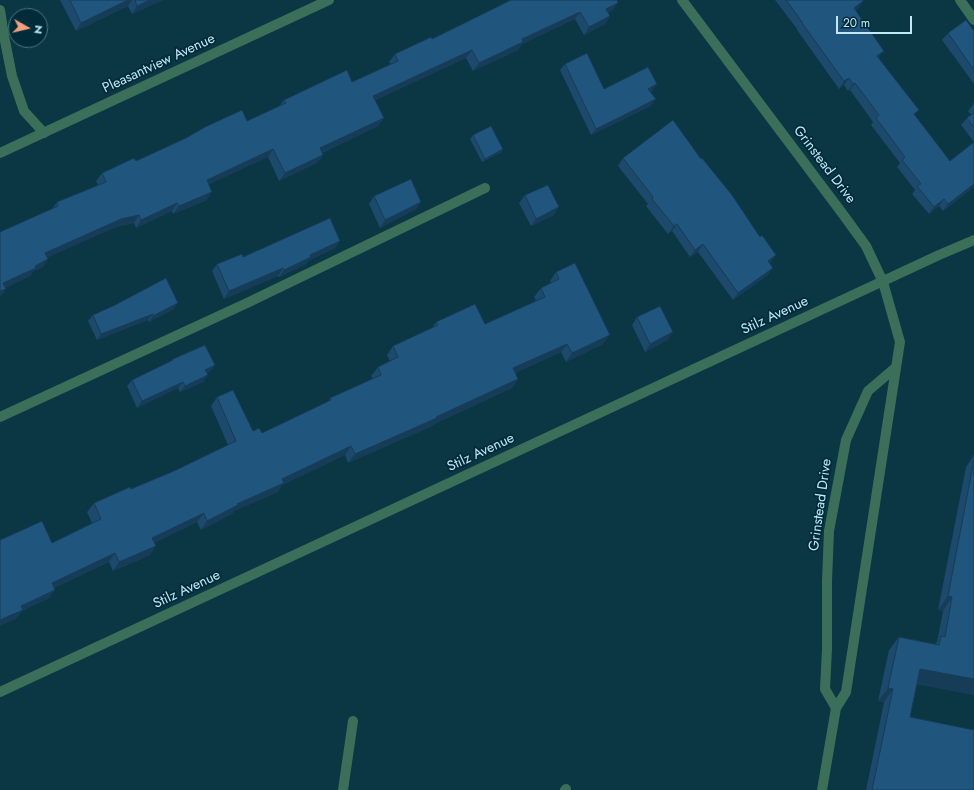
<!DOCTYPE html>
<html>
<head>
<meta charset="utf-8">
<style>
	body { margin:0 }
	#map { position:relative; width:974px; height:790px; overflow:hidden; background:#0b3644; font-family:Jost,sans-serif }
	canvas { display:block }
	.north { position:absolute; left:8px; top:8px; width:40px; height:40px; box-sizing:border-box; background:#002b39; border:1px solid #4e7685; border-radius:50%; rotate:98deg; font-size:11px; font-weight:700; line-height:16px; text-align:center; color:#c2e7f6 }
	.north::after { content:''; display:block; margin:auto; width:14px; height:18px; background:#f1a17d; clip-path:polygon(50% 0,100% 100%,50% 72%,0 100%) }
	.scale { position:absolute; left:836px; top:16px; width:76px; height:18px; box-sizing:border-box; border:2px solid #c2e7f6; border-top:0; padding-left:5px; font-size:12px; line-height:14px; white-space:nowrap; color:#c2e7f6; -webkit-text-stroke:3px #002b39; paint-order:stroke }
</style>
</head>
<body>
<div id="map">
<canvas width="974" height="790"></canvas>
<div class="north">N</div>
<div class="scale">20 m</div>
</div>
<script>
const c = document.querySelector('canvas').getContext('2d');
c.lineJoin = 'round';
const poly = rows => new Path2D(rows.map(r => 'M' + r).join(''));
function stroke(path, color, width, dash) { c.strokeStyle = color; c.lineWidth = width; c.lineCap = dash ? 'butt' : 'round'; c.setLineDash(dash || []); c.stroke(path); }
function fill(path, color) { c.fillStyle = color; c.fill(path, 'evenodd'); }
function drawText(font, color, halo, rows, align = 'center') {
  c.font = font + ' Jost,sans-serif'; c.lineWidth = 3.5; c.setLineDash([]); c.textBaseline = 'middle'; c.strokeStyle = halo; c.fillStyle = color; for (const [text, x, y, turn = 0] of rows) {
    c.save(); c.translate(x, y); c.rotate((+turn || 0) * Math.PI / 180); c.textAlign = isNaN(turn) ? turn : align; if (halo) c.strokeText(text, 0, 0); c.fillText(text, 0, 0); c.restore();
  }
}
const service = poly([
	[0,417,247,303,485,188],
	[343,790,353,721],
	[565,790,566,789]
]);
const minor = poly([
	[960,0,974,20],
	[0,10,4,36,12,76,24,111,44,133],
	[0,153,329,0],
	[836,708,825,689,827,649,827,581,829,531,846,440,868,391,895,368],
	[822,790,836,708,846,692,900,342,883,282]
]);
const tertiary = poly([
	[682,0,842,213,866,246,883,282],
	[0,692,939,255,974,240]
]);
const wall = poly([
	[60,0,163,0,132,14,128,6,76,31],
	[511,0,613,10,608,13,610,16,605,24,584,35,575,19,522,44,518,50,473,71,466,58,375,100,384,118,378,126,322,153,323,155,317,163,279,181,268,157,209,184,207,200,173,214,172,211,136,228,134,223,116,227,47,257,48,259,43,267,34,271,30,276,5,288,6,289,0,297,0,232,52,209,57,202,98,185,96,181,102,173,247,121,279,106,284,100,352,82,391,64,389,62,395,54,432,39],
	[775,0,863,0,863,1,858,8,855,11,879,58,915,116,950,161,974,142,961,125,967,118,971,115,968,111,974,103,974,187,943,211,939,206,929,214,912,194,915,190,897,167,900,163,871,125,873,122,850,90,848,91,844,85,839,89,797,30,797,29],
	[974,31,974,84,942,40,948,33],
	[565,64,604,89,652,91,650,92,651,106,591,135,560,70],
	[473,135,503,149,501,153,482,162,470,139],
	[623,158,771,262,770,263,768,275,733,300,698,252,690,257,672,231,668,234,646,206,648,204,618,166],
	[525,195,554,215,531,226,519,203],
	[374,196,421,202,416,209,380,228,369,204],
	[340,241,335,248,308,261,306,264,279,277,278,276,224,299,212,271,217,264,243,257],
	[556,272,603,344,566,362,561,352,515,373,518,379,512,388,432,425,430,427,348,463,345,455,282,485,278,492,234,511,232,514,201,530,197,522,154,543,150,555,113,571,109,562,54,588,49,598,22,611,16,619,52,543,92,523,87,512,94,503,131,489,174,471,228,445,211,406,217,397,253,431,262,433,328,402,330,398,373,379,371,376,378,367,390,361,387,355,393,346,432,328,436,322,485,324,536,301,534,297,541,288,551,283,550,281],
	[174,309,149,322,148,320,97,340,88,321,93,315],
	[637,317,668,340,645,352,632,325],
	[173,359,215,365,210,371,207,373,203,382,180,392,178,388,137,408,127,386,132,380,171,361],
	[974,455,974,695,917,684,910,717,974,790,866,790,884,702,878,701,889,650,899,637,935,644,937,642,943,611,938,610,966,467]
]);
const shadedWall = poly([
	[128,0,132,0,128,6,76,31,81,23],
	[150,0,163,0,132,14,137,6],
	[863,1,858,8,849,16,854,8],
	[618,3,613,10,601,17,606,9],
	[580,12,575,19,522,44,518,50,473,71,479,63,522,39],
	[610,16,605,24,584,35,589,27],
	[472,50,466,58,368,104,373,96],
	[884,51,879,58,877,56],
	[849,78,844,85,839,89,844,81],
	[855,83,850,90,848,91,853,84],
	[657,84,652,91,644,96,648,89],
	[656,99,651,106,591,135,596,129],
	[384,118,378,126,314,156,320,148],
	[273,149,268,157,201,188,207,180],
	[503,149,501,153,482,162,485,159],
	[323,155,317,163,279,181,285,173],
	[974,184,974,187,943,211,948,204],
	[212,192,207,200,173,214,179,206],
	[944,199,939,206,929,214,934,207],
	[421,202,416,209,380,228,385,220],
	[177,203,172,211,136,228,141,220],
	[559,207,554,215,531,226,536,219],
	[139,215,134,223,116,227,40,261,45,253,121,219],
	[677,224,672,231,668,234,674,226],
	[340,241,335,248,308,261,306,264,279,277,284,270,310,255],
	[703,244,698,252,690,257,695,250],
	[776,255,771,262,763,268,768,261],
	[48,259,43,267,34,271,30,276,0,290,3,283,35,266],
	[283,268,278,276,224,299,229,291],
	[773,268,768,275,733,300,738,293],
	[6,289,0,297,0,291],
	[178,303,174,309,149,322,153,316],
	[153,314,148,320,97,340,101,334],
	[673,332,668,340,645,352,650,344],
	[610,335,603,344,566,362,572,353],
	[567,344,561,352,507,377,513,368],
	[215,365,210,371,200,376,205,370],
	[208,375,203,382,180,392,185,386],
	[518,379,512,388,432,425,430,427,348,463,355,454],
	[183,382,178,388,137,408,142,401],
	[351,446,345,455,282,485,278,492,234,511,232,514,201,530,207,521,237,504,282,479],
	[204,513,197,522,146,547,152,538],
	[156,546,150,555,113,571,119,562],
	[115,553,109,562,46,592,52,583],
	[55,590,49,598,22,611,16,619,0,626,0,620,21,606],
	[948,596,952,597,943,611,938,610],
	[920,669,974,679,974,695,910,683],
	[888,688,893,689,884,702,878,701]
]);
const building = poly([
	[70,0,128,0,81,23,70,0],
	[135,0,150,0,137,6,135,0],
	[511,0,617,0,618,3,606,9,610,16,589,27,580,12,522,39,523,42,479,63,472,50,373,96,384,118,320,148,323,155,285,173,273,149,207,180,212,192,179,206,177,203,141,220,139,215,121,219,45,253,48,259,35,266,36,268,3,283,6,289,0,291,0,232,58,206,57,202,106,182,102,173,134,158,136,161,186,138,205,127,242,110,247,121,286,103,284,100,347,70,352,82,398,61,395,54,431,37,432,39,511,0],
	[786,0,863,0,863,1,854,8,884,51,877,56,919,110,914,114,950,161,974,142,974,184,948,204,944,199,934,207,917,186,921,184,902,160,905,157,876,118,879,115,855,83,853,84,849,78,844,81,802,23,802,22,786,0],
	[966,20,974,31,974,70,948,33,966,20],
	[587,53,604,89,648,67,657,84,648,89,656,99,596,129,565,64,587,53],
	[974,113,974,128,967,118,974,113],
	[673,120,701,159,702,158,732,195,760,237,762,235,776,255,768,261,773,268,738,293,703,244,695,250,677,224,674,226,652,199,653,197,623,158,673,120],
	[491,126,503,149,485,159,473,135,491,126],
	[411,179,421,202,385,220,374,196,411,179],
	[548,185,559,207,536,219,525,195,548,185],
	[330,218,340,241,310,255,311,257,284,270,283,268,229,291,217,264,242,254,243,257,330,218],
	[575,263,610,335,572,353,567,344,513,368,518,379,436,417,437,418,355,454,351,446,282,479,284,483,237,504,238,505,207,521,204,513,152,538,156,546,119,562,115,553,52,583,55,590,21,606,23,610,0,620,0,540,42,521,52,543,101,519,94,503,130,487,131,489,174,471,236,441,217,397,233,390,253,431,259,428,262,433,331,400,330,398,381,375,378,367,398,357,393,346,438,325,436,322,475,304,485,324,545,297,541,288,559,279,556,272,575,263],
	[166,278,178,303,153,316,153,314,101,334,93,315,115,305,166,278],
	[660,306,673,332,650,344,637,317,660,306],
	[205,345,215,365,205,370,208,375,185,386,183,382,142,401,132,380,173,360,173,359,205,345],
	[974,460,974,679,920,669,910,717,974,730,974,790,872,790,893,689,888,688,899,637,939,645,941,636,945,637,952,597,948,596,974,460]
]);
const streetNames = [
	["Pleasantview Avenue",159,64,-25],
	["Grinstead Drive",824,165,53],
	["Stilz Avenue",775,316,-25],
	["Stilz Avenue",481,453,-25],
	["Grinstead Drive",821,505,-82],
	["Stilz Avenue",187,590,-25]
];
stroke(service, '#3c6f59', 10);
stroke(minor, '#3c6f59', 10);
stroke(tertiary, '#3c6f59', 10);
fill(wall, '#1c496c');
fill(shadedWall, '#163c58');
fill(building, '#20557d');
stroke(building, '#163c58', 1);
drawText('14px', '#c2e7f6', '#002b39', streetNames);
</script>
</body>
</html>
